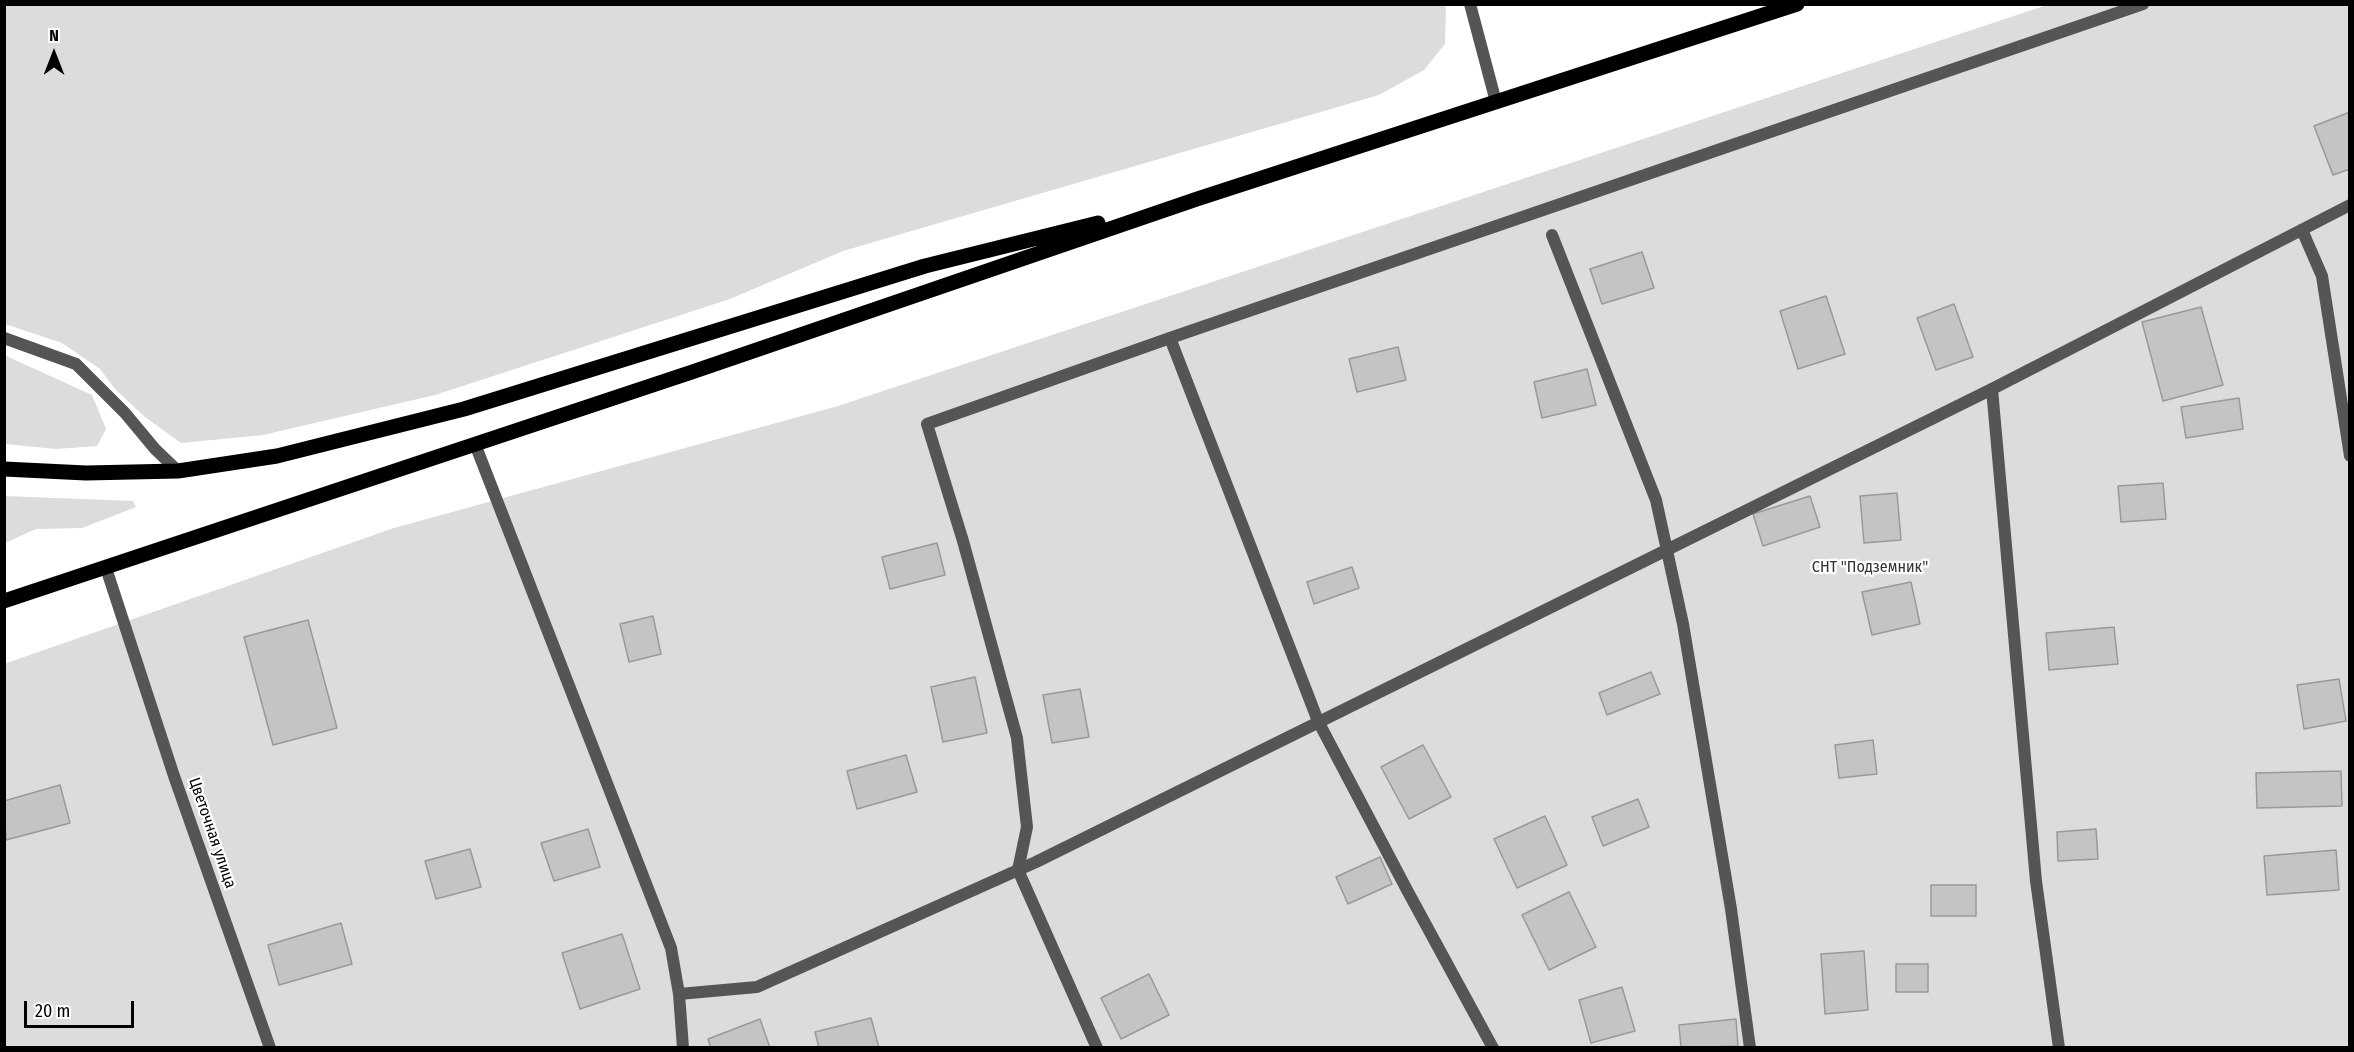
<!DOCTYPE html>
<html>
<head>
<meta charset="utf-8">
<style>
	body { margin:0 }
	#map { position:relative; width:2354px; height:1052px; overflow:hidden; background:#fff; font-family:"Fira Sans Condensed",sans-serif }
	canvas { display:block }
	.frame { position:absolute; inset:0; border:6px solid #000; pointer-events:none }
	.north { position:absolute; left:24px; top:24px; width:60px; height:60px; -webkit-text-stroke:4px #fff; paint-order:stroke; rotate:0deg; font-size:16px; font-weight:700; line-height:24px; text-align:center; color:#000 }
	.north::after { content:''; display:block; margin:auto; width:21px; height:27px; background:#000; clip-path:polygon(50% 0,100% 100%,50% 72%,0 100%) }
	.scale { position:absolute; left:24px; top:1001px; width:110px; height:27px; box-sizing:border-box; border:3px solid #000; border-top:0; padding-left:8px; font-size:18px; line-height:21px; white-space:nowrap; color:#000; -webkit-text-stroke:4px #fff; paint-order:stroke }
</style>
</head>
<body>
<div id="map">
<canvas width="2354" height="1052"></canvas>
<div class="frame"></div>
<div class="north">N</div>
<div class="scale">20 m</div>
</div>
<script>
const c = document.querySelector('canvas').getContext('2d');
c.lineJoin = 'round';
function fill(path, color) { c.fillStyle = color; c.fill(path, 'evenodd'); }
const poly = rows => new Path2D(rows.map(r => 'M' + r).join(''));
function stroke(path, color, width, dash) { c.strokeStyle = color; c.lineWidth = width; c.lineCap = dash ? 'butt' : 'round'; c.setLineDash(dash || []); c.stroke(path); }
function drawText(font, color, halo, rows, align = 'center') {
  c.font = font + ' "Fira Sans Condensed",sans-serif'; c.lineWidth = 4.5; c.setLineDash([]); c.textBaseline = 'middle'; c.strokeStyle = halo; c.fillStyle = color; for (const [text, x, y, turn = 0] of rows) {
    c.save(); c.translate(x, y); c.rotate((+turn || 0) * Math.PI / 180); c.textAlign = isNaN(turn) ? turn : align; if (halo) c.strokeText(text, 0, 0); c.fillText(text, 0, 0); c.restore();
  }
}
const green = poly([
	[4,5,1446,4,1446,5,1445,44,1424,70,1379,95,843,251,730,299,435,395,263,435,181,443,145,417,115,389,100,369,62,343,5,324],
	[2047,5,2349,5,2349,1047,5,1047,4,664,394,528,838,406],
	[4,355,92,395,106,429,97,446,56,449,5,444],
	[5,496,133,501,136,507,82,528,36,529,5,543]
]);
const building = poly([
	[2350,112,2350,169,2333,175,2314,126,2350,112],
	[1642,252,1654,288,1602,304,1590,269,1642,252],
	[1826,296,1845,354,1798,369,1780,311,1826,296],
	[1954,304,1973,357,1936,370,1917,318,1954,304],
	[2201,307,2223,385,2163,401,2142,322,2201,307],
	[1398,347,1406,380,1357,392,1349,359,1398,347],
	[1587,369,1596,405,1542,418,1534,382,1587,369],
	[2239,398,2243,429,2186,438,2181,407,2239,398],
	[2163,483,2166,519,2121,522,2118,486,2163,483],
	[1897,493,1901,540,1864,543,1860,496,1897,493],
	[1810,496,1820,527,1763,546,1753,514,1810,496],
	[937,543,945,575,890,589,882,557,937,543],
	[1352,567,1359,588,1314,604,1307,582,1352,567],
	[1911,582,1920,624,1872,635,1862,592,1911,582],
	[653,616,661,654,629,662,620,624,653,616],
	[308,620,337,728,273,745,244,637,308,620],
	[2114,627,2118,664,2049,670,2046,633,2114,627],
	[1651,672,1660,694,1607,715,1599,693,1651,672],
	[975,677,987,733,943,742,931,687,975,677],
	[2339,679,2346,721,2304,729,2297,685,2339,679],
	[1080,689,1089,737,1052,743,1043,695,1080,689],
	[1873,740,1877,774,1839,778,1835,745,1873,740],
	[1423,745,1451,797,1409,819,1381,767,1423,745],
	[906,755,917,792,857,809,847,771,906,755],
	[2341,771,2342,806,2257,808,2256,773,2341,771],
	[60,785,70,823,6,840,4,801,60,785],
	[1638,799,1649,827,1603,846,1592,817,1638,799],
	[1545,816,1567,865,1517,888,1494,839,1545,816],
	[588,829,600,867,554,881,541,843,588,829],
	[2096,829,2098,859,2058,861,2057,832,2096,829],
	[470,849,481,887,436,899,425,861,470,849],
	[2336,850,2339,890,2267,895,2264,856,2336,850],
	[1380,857,1392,884,1348,904,1336,877,1380,857],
	[1931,885,1976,885,1976,916,1931,916,1931,885],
	[1569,892,1596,947,1549,970,1522,915,1569,892],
	[341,923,352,964,279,985,268,945,341,923],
	[622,934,640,989,580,1009,562,953,622,934],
	[1864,951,1868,1010,1825,1014,1821,954,1864,951],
	[1896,964,1928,964,1928,992,1896,992,1896,964],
	[1149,974,1169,1015,1121,1039,1101,998,1149,974],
	[1622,987,1635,1031,1591,1043,1579,1000,1622,987],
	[871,1018,879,1048,819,1048,815,1032,871,1018],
	[760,1019,770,1048,711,1048,708,1039,760,1019],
	[1736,1019,1738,1046,1681,1048,1679,1025,1736,1019]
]);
const service = poly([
	[1470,4,1496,102],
	[2302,230,2322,276,2350,456],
	[1552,235,1656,500,1683,624,1731,909,1750,1048],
	[4,338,76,364,125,413,155,449,178,471],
	[1170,338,1318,721,1407,890,1493,1048],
	[1992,389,2036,881,2059,1048],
	[1097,1048,1018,870,1027,827,1017,738,963,541,927,424,1170,338,2143,4]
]);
const minor = poly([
	[475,444,671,948,679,994,683,1048],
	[106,568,174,776,270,1048],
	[679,994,757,987,1036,862,1992,389,2350,205]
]);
const primary = poly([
	[4,469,86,473,178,471,277,456,464,409,925,266,1098,223],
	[4,601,692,372,1197,199,1797,4]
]);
const parkNames = [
	["СНТ \"Подземник\"",1870,568]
];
const streetNames = [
	["Цветочная улица",212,833,71]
];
fill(green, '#dcdcdc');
fill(building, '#c4c4c4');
stroke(building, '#999', 1.5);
stroke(service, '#555', 12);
stroke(minor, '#555', 12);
stroke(primary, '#000', 15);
drawText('16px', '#333', '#fff', parkNames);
drawText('16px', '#000', '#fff', streetNames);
</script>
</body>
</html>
